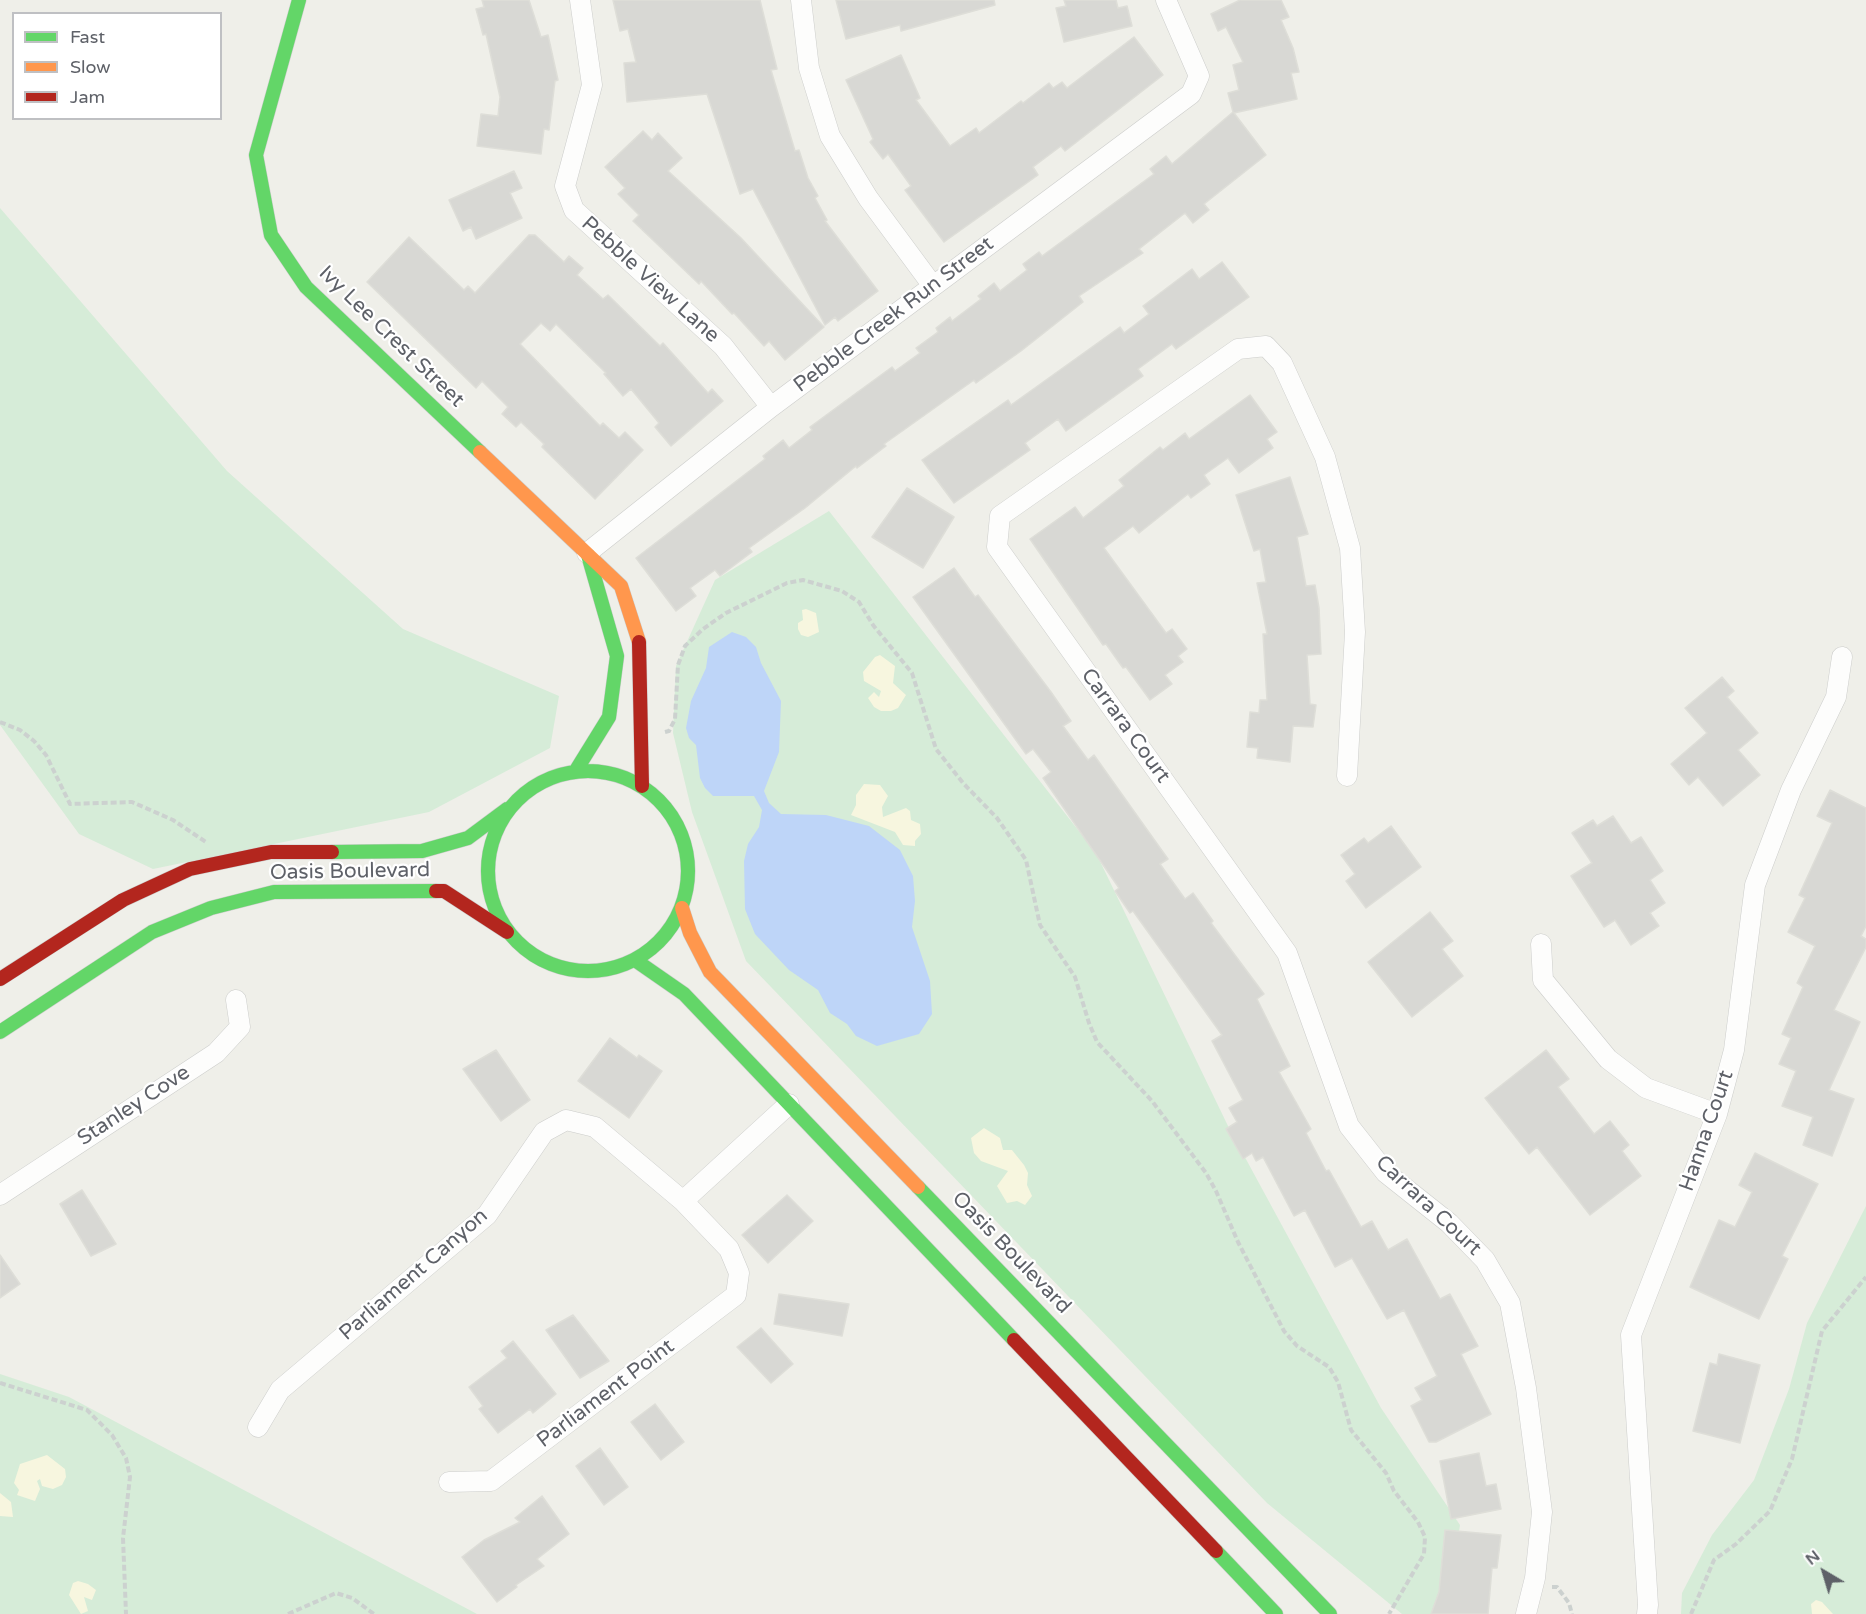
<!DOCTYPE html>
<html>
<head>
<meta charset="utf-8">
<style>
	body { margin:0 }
	#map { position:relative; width:1866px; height:1614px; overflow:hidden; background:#efefe9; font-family:"Varela Round",sans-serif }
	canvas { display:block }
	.legend { position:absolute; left:12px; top:12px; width:210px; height:108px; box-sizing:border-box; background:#fff; border:2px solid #bfc0c3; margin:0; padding:8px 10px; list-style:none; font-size:18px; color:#5e6168 }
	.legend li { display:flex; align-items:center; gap:12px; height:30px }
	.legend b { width:30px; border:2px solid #bfc0c3 }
	.north { position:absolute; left:1794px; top:1542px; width:60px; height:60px; -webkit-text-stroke:4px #fff; paint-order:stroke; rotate:322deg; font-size:16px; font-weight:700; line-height:24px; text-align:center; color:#5e6168 }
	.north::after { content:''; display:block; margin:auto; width:21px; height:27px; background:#5e6168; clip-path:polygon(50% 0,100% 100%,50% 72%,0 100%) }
</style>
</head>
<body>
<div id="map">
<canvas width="1866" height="1614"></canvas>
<ul class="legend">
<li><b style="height:8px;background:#63d668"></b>Fast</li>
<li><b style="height:8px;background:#ff974d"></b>Slow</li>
<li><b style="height:8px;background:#b3261e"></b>Jam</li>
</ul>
<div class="north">N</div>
</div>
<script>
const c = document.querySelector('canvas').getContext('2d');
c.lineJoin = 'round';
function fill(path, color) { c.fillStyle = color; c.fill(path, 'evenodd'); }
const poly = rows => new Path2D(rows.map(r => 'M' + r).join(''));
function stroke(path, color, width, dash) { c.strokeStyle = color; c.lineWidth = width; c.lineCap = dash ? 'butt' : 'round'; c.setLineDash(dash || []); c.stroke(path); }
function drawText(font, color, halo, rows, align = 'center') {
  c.font = font + ' "Varela Round",sans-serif'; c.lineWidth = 4.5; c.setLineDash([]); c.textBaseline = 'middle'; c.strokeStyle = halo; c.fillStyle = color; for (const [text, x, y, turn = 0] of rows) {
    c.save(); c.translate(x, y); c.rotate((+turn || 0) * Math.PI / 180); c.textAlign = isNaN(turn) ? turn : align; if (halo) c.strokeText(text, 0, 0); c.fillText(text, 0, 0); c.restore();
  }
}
const green = poly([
	[0,208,227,471,403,629,559,696,550,748,429,812,153,869,79,834,0,725],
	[829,511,1096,853,1228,1126,1381,1408,1460,1525,1446,1614,1402,1614,1267,1503,746,961,692,812,673,733,676,666,715,580],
	[1866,1206,1866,1614,1681,1614,1682,1593,1712,1535,1754,1480,1789,1389,1807,1323],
	[0,1374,69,1397,477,1614,0,1614]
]);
const sand = poly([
	[806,609,816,613,819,632,808,637,801,635,798,629,798,623,803,620,802,610],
	[880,655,895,666,893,683,906,695,898,708,891,711,881,711,874,707,868,698,874,692,879,697,881,691,864,681,863,672,875,657],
	[864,784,880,785,888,796,882,807,883,817,906,808,910,811,911,820,920,824,921,834,915,841,915,846,903,845,895,832,851,815,856,805,856,795],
	[984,1128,1000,1138,1003,1150,1012,1150,1024,1165,1028,1173,1027,1185,1032,1196,1025,1205,1017,1201,1007,1203,997,1186,1008,1171,981,1161,974,1153,971,1138],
	[47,1455,65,1469,66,1477,62,1485,53,1489,42,1486,40,1479,37,1481,40,1489,35,1501,17,1495,19,1490,14,1483,20,1464],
	[0,1493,11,1502,13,1517,0,1516],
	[78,1581,88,1584,96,1590,92,1600,84,1597,88,1611,81,1614,69,1595,73,1583],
	[1816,1600,1822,1602,1833,1614,1812,1614,1811,1604]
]);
const water = poly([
	[732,632,746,637,756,647,761,663,781,701,779,752,764,791,769,803,781,814,826,815,869,826,900,850,913,876,915,901,912,927,930,981,932,1014,919,1034,877,1046,856,1036,847,1024,830,1013,818,990,789,970,755,934,745,909,744,861,748,844,759,827,762,810,754,796,713,796,705,788,700,778,696,745,689,738,686,728,691,701,706,668,709,647]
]);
const building = poly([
	[482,0,529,0,541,37,548,35,558,80,555,81,549,130,544,129,541,154,477,146,481,114,498,116,500,97,486,34,483,35,476,9,484,7,482,0],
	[613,0,760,0,777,69,771,70,795,151,799,150,808,178,818,196,815,198,827,220,825,221,878,291,838,321,835,317,825,325,753,189,740,194,707,94,627,102,624,63,636,62,628,29,620,31,613,0],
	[836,0,994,0,995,5,901,31,900,25,846,39,836,0],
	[1064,0,1116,0,1118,8,1127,6,1132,26,1064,42,1056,8,1066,6,1064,0],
	[1240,0,1281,0,1289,17,1281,20,1293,48,1299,72,1291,73,1297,99,1234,113,1266,155,1204,204,1209,210,1193,223,1185,213,1139,249,1143,253,1079,296,1083,302,1021,351,976,383,974,380,884,444,886,446,857,468,856,466,805,508,749,548,752,552,720,576,715,570,690,588,696,596,676,611,636,558,765,459,763,456,783,440,789,448,812,430,810,427,844,402,892,367,895,371,920,353,916,348,938,332,936,328,950,317,952,321,981,299,978,296,994,283,1000,291,1027,270,1023,264,1039,252,1042,256,1154,174,1150,169,1166,156,1172,164,1233,112,1228,93,1239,90,1233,65,1243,62,1226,27,1218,31,1211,14,1240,0],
	[1134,37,1163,75,1065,151,1061,146,1033,167,1038,175,944,242,905,190,911,186,888,154,883,159,870,142,873,139,846,80,901,55,920,98,916,100,950,146,976,128,979,133,1021,101,1023,103,1049,83,1053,88,1062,82,1067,88,1134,37],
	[643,131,652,140,658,133,682,158,668,171,741,238,824,327,785,360,769,341,764,346,734,313,732,314,701,281,699,284,633,221,639,215,618,194,625,188,605,167,643,131],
	[514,171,522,188,510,193,522,218,476,239,471,227,463,231,449,200,514,171],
	[529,235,535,235,564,262,569,256,583,268,577,275,603,299,608,295,660,346,663,343,708,393,712,389,723,401,671,446,655,427,659,423,631,389,623,396,604,374,606,373,556,324,550,331,541,323,520,344,600,426,603,423,619,438,625,432,643,450,595,499,542,447,544,444,521,422,516,427,502,414,508,407,482,381,476,388,367,282,409,237,464,290,468,286,475,293,529,235],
	[1222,262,1249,297,1176,349,1172,344,1138,369,1143,376,1066,431,1058,419,1025,443,1030,450,954,503,922,460,1008,400,1011,405,1120,327,1124,333,1149,314,1143,306,1192,269,1199,279,1222,262],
	[1250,395,1277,432,1267,439,1273,448,1239,473,1228,458,1204,475,1210,484,1191,498,1188,494,1139,533,1133,526,1104,548,1166,633,1172,629,1187,649,1178,656,1183,662,1165,675,1172,684,1150,700,1126,667,1123,668,1106,644,1103,645,1030,539,1075,507,1083,518,1124,486,1119,480,1160,447,1163,450,1185,433,1189,439,1250,395],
	[1290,477,1308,534,1297,537,1306,586,1315,585,1319,608,1321,654,1307,655,1310,704,1316,705,1313,727,1293,726,1290,762,1257,758,1258,748,1247,747,1250,712,1259,713,1260,700,1267,700,1263,634,1267,634,1257,583,1266,582,1260,549,1254,551,1236,495,1290,477],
	[907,488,954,517,923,568,872,537,907,488],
	[954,568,975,597,978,595,1051,692,1071,721,1063,726,1088,760,1094,755,1148,831,1168,859,1160,864,1185,899,1193,893,1213,921,1211,923,1264,994,1257,999,1290,1066,1279,1072,1311,1129,1306,1133,1326,1171,1329,1170,1361,1227,1372,1221,1388,1250,1407,1239,1440,1299,1450,1294,1478,1346,1461,1354,1491,1414,1436,1442,1429,1442,1411,1406,1422,1400,1415,1388,1437,1376,1404,1310,1387,1319,1352,1258,1335,1267,1305,1210,1294,1216,1263,1157,1256,1161,1252,1153,1243,1159,1226,1129,1237,1122,1229,1108,1243,1100,1212,1041,1222,1035,1133,911,1130,913,1115,891,1119,888,1043,778,1051,772,1033,749,1026,754,913,597,954,568],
	[1722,677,1734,691,1727,697,1758,733,1738,750,1760,775,1723,806,1698,777,1689,785,1671,764,1707,733,1685,708,1722,677],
	[1830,790,1866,808,1866,926,1861,936,1866,939,1866,947,1834,1010,1860,1022,1829,1090,1854,1099,1832,1156,1803,1145,1813,1117,1782,1106,1796,1071,1779,1064,1791,1038,1782,1034,1803,987,1797,983,1815,946,1788,932,1805,898,1799,895,1832,823,1817,816,1830,790],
	[1613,816,1631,843,1641,837,1663,871,1650,880,1665,903,1650,913,1659,926,1631,945,1615,920,1604,927,1571,876,1592,863,1572,833,1593,820,1597,826,1613,816],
	[1391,826,1421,867,1366,908,1346,881,1355,874,1341,855,1364,838,1368,843,1391,826],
	[1430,912,1453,941,1442,949,1463,976,1412,1017,1368,962,1430,912],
	[610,1038,637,1058,639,1055,662,1071,629,1118,578,1081,610,1038],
	[496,1050,530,1100,501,1121,463,1069,496,1050],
	[1546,1050,1569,1079,1558,1087,1594,1134,1610,1121,1629,1145,1622,1151,1641,1176,1590,1215,1537,1147,1529,1154,1485,1098,1546,1050],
	[1755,1153,1818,1184,1782,1256,1788,1259,1759,1319,1690,1287,1719,1220,1735,1227,1752,1192,1739,1185,1755,1153],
	[82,1190,116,1244,91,1256,60,1204,82,1190],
	[787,1195,813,1221,768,1263,742,1235,787,1195],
	[0,1255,20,1284,0,1298,0,1255],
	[779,1294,849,1304,842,1336,774,1324,779,1294],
	[573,1315,609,1361,580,1378,546,1330,573,1315],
	[761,1328,793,1364,771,1383,737,1347,761,1328],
	[513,1341,556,1394,533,1413,530,1409,498,1433,479,1409,483,1406,469,1387,507,1358,501,1351,513,1341],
	[1719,1354,1760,1365,1740,1443,1693,1431,1710,1363,1717,1365,1719,1354],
	[655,1404,684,1442,661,1460,631,1422,655,1404],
	[600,1448,628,1487,604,1505,576,1466,600,1448],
	[1479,1453,1486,1486,1496,1484,1501,1509,1451,1519,1440,1461,1479,1453],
	[542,1496,569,1534,537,1559,544,1566,516,1585,517,1587,497,1602,462,1557,484,1540,520,1522,515,1518,542,1496],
	[1445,1530,1501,1535,1497,1568,1492,1568,1488,1614,1431,1614,1439,1592,1445,1530]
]);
const path = poly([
	[0,722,20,730,34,741,46,755,70,804,132,802,173,820,206,842],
	[665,732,669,731,675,719,678,665,685,646,703,629,726,613,787,583,803,580,842,591,859,602,873,625,912,673,936,749,963,783,997,818,1026,860,1040,925,1075,977,1089,1023,1097,1042,1152,1101,1206,1173,1216,1191,1238,1242,1284,1331,1297,1346,1329,1367,1338,1382,1351,1430,1386,1473,1394,1491,1418,1522,1425,1537,1424,1554,1389,1614],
	[0,1383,87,1410,112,1435,126,1458,130,1477,123,1538,126,1614],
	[1552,1587,1557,1587,1569,1603,1572,1614],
	[288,1614,336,1593,352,1598,374,1614],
	[1691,1614,1714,1560,1736,1544,1770,1511,1792,1459,1822,1331,1866,1277]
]);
const street = poly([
	[580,0,592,85,565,186,574,210,723,346,771,407],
	[801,0,809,68,830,136,868,198,933,286],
	[587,553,771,407,1191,94,1199,76,1166,0],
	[1347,776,1355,632,1350,548,1325,457,1282,363,1266,346,1238,349,1000,516,997,547,1287,953,1349,1126,1386,1173,1449,1223,1485,1260,1510,1303,1526,1388,1542,1512,1535,1578,1526,1614],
	[1541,944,1543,980,1608,1059,1646,1088,1717,1114],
	[0,1195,216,1053,240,1027,236,1000],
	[683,1201,789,1104],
	[258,1427,280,1390,487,1215,544,1132,566,1120,595,1127,683,1201,729,1249,739,1273,736,1295,491,1481,449,1482],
	[1647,1614,1648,1605,1631,1335,1717,1114,1734,1050,1755,885,1791,790,1836,697,1842,657]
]);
const fast = poly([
	[299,0,256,155,271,235,306,287,480,452],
	'488 871a100 100 0 1 1 200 0a100 100 0 1 1-200 0Z',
	[575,772,609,717,617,656,588,555],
	[332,852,422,851,468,838,507,809],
	[635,960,684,994,1014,1340],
	[0,1032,152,932,211,908,274,892,436,891],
	[918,1187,1330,1614],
	[1216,1551,1276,1614]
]);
const slow = poly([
	[480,452,621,586,639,642],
	[682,908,690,933,710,972,918,1187]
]);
const jam = poly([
	[639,642,642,786],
	[436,891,444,891,507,932],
	[0,979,123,900,190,869,271,852,332,852],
	[1014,1340,1216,1551]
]);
const streetNames = [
	["Pebble View Lane",650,280,42],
	["Pebble Creek Run Street",894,315,-37],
	["Ivy Lee Crest Street",391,337,44],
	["Carrara Court",1125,726,54],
	["Oasis Boulevard",350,872,-1],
	["Stanley Cove",134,1106,-33],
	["Hanna Court",1707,1131,-71],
	["Carrara Court",1428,1206,43],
	["Oasis Boulevard",1011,1253,46],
	["Parliament Canyon",414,1275,-41],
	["Parliament Point",606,1394,-37]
];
fill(green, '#d6ecd8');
fill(sand, '#f7f6df');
fill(water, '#bed5f8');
fill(building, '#d8d8d4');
stroke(building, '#deded8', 1.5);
stroke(street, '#cccdcb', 21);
stroke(fast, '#cbcccb', 15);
stroke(slow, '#cbcccb', 15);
stroke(jam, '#cbcccb', 15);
stroke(path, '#ccd1cf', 4, [6, 3]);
stroke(street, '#fdfdfc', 20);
stroke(fast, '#63d668', 14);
stroke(slow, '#ff974d', 14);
stroke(jam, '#b3261e', 14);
drawText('21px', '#5e6168', '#fff', streetNames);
</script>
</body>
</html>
